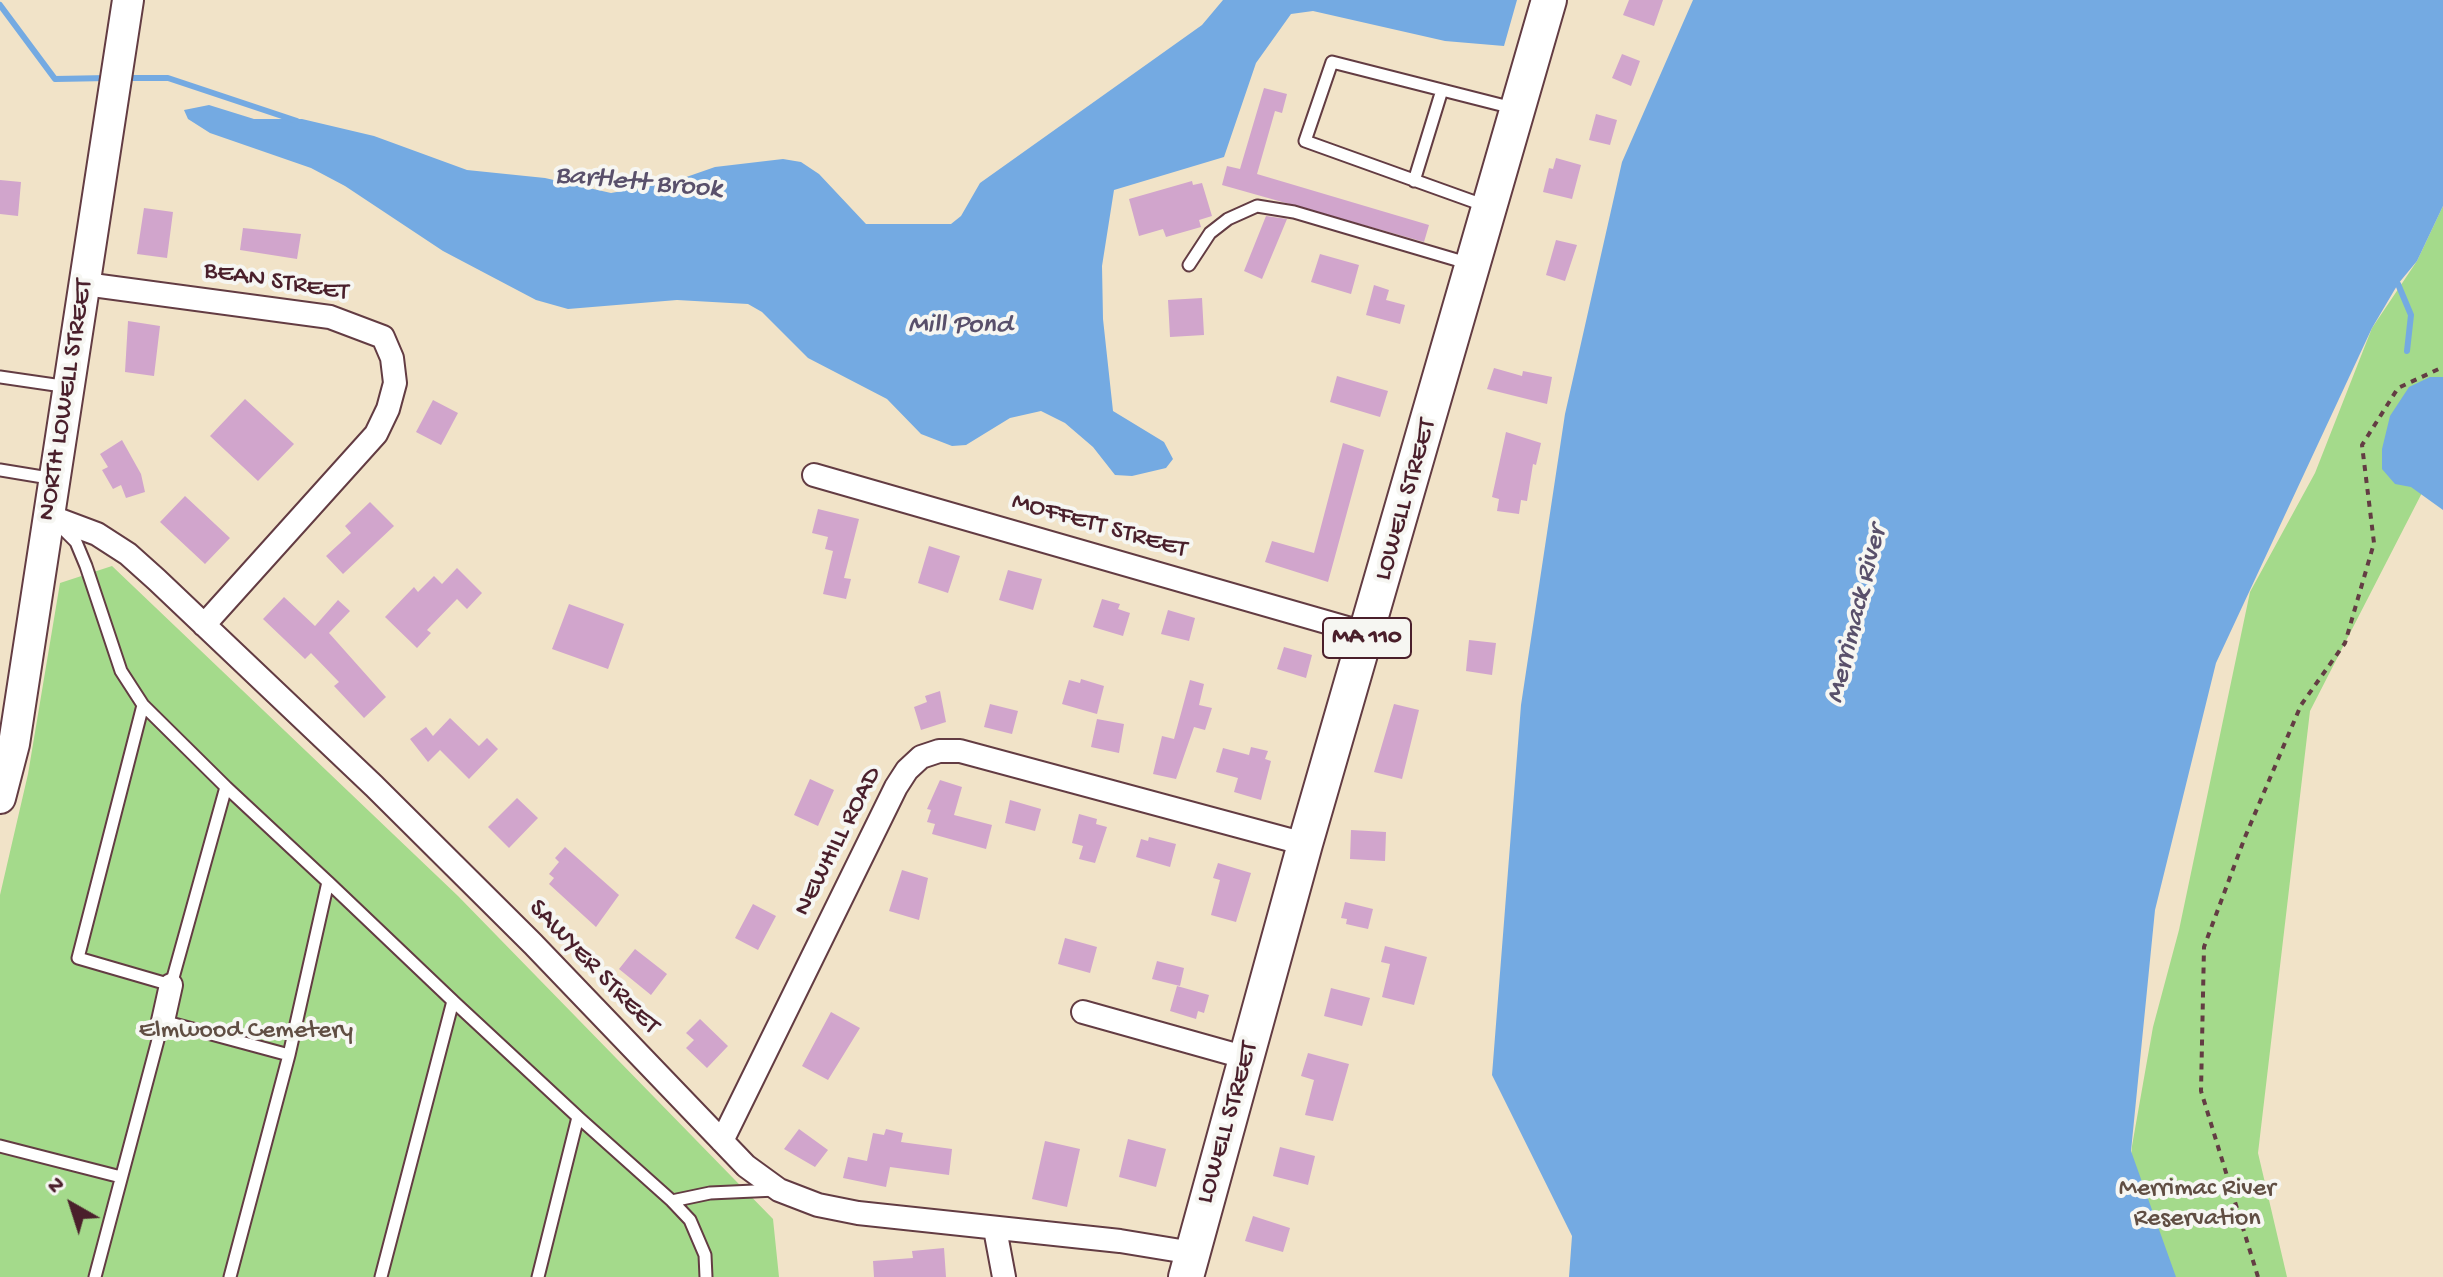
<!DOCTYPE html>
<html>
<head>
<meta charset="utf-8">
<style>
	body { margin:0 }
	#map { position:relative; width:2443px; height:1277px; overflow:hidden; background:#f1e3c8; font-family:"Gochi Hand",sans-serif }
	canvas { display:block }
	.north { position:absolute; left:32px; top:1165px; width:80px; height:80px; -webkit-text-stroke:6px #f6f6f2; paint-order:stroke; rotate:321deg; font-size:22px; font-weight:700; line-height:32px; text-align:center; color:#4a1f2b }
	.north::after { content:''; display:block; margin:auto; width:28px; height:36px; background:#4a1f2b; clip-path:polygon(50% 0,100% 100%,50% 72%,0 100%) }
</style>
</head>
<body>
<div id="map">
<canvas width="2443" height="1277"></canvas>
<div class="north">N</div>
</div>
<script>
const c = document.querySelector('canvas').getContext('2d');
c.lineJoin = 'round';
function fill(path, color) { c.fillStyle = color; c.fill(path, 'evenodd'); }
const poly = rows => new Path2D(rows.map(r => 'M' + r).join(''));
function stroke(path, color, width, dash) { c.strokeStyle = color; c.lineWidth = width; c.lineCap = dash ? 'butt' : 'round'; c.setLineDash(dash || []); c.stroke(path); }
function drawText(font, color, halo, rows, align = 'center') {
  c.font = font + ' "Gochi Hand",sans-serif'; c.lineWidth = 8; c.setLineDash([]); c.textBaseline = 'middle'; c.strokeStyle = halo; c.fillStyle = color; for (const [text, x, y, turn = 0] of rows) {
    c.save(); c.translate(x, y); c.rotate((+turn || 0) * Math.PI / 180); c.textAlign = isNaN(turn) ? turn : align; if (halo) c.strokeText(text, 0, 0); c.fillText(text, 0, 0); c.restore();
  }
}
const green = poly([
	[2443,206,2443,385,2425,487,2310,711,2258,1153,2287,1277,2120,1277,2132,1146,2153,1027,2179,930,2250,592,2315,473,2372,328,2417,261],
	[112,566,458,896,773,1219,779,1277,0,1277,0,895,28,774,60,583]
]);
const water = poly([
	[1223,0,1517,0,1504,46,1445,41,1313,11,1291,14,1256,63,1224,157,1114,190,1102,266,1103,319,1113,411,1164,442,1173,459,1166,468,1132,476,1115,475,1093,447,1065,423,1041,411,1010,418,966,445,952,446,921,434,887,399,808,358,762,312,748,304,677,300,568,309,536,300,443,251,345,186,311,168,210,133,188,119,184,110,209,105,254,119,302,119,374,136,467,170,545,178,611,193,672,182,715,167,783,159,801,162,819,174,866,224,951,224,961,216,980,183,1202,25],
	[1693,0,2443,0,2443,206,2417,261,2398,284,2372,328,2216,663,2155,910,2131,1151,2176,1277,1569,1277,1572,1236,1492,1075,1521,705,1565,414,1622,162],
	[2430,377,2443,377,2443,510,2411,487,2395,484,2382,469,2382,449,2390,416,2409,387]
]);
const stream = poly([
	[0,5,55,79,108,78],
	[123,78,168,78,297,121],
	[2398,284,2411,315,2407,351]
]);
const building = poly([
	[1629,0,1663,0,1654,26,1623,15],
	[1622,54,1640,61,1631,86,1612,78],
	[1264,88,1287,94,1282,113,1275,111,1257,174,1429,225,1424,242,1222,185,1227,166,1240,169],
	[1596,114,1617,120,1610,145,1589,140],
	[1556,158,1581,165,1572,199,1543,192,1549,168,1553,169],
	[0,180,21,182,18,216,0,214],
	[1192,181,1193,185,1202,183,1212,216,1199,220,1201,227,1166,237,1163,229,1139,236,1129,199],
	[144,208,173,212,167,258,137,254],
	[1266,216,1287,219,1262,279,1244,271],
	[243,228,301,234,297,259,240,250],
	[1556,240,1577,245,1565,281,1546,275],
	[1320,254,1359,265,1351,294,1311,282],
	[1374,285,1389,290,1386,300,1405,305,1400,324,1366,315],
	[1202,298,1204,335,1170,337,1168,300],
	[128,321,160,326,154,376,125,372],
	[1494,368,1522,376,1523,371,1552,377,1547,404,1487,389],
	[1337,376,1388,391,1380,417,1330,402],
	[245,399,294,444,258,481,210,436],
	[433,400,458,413,441,445,416,432],
	[1506,432,1541,443,1536,465,1533,464,1527,501,1521,500,1519,514,1497,511,1499,499,1492,497],
	[122,440,141,474,145,492,126,498,121,485,113,489,102,470,108,467,100,454],
	[1343,443,1364,450,1328,582,1265,562,1272,541,1314,553],
	[185,496,230,538,205,564,160,522],
	[370,502,394,526,343,574,326,556,351,533,345,526],
	[818,509,859,519,844,578,851,579,846,599,823,594,833,551,825,549,828,537,812,533],
	[929,546,960,556,948,593,918,583],
	[457,568,482,593,467,609,457,599,427,630,431,633,417,648,385,617,414,587,418,592,434,576,442,584],
	[1008,570,1042,579,1033,610,999,600],
	[284,597,315,626,338,600,350,611,329,633,386,697,364,718,334,686,339,682,311,653,305,659,263,619],
	[1102,599,1120,604,1118,609,1130,613,1123,636,1093,627],
	[569,604,624,624,608,669,552,649],
	[1168,610,1195,618,1189,641,1161,634],
	[1469,640,1496,643,1492,675,1466,671],
	[1284,647,1312,655,1306,678,1277,669],
	[1081,679,1104,686,1097,714,1062,704,1069,680,1080,683],
	[1190,680,1204,684,1199,705,1212,708,1205,730,1194,727,1176,779,1153,774,1162,736,1174,739],
	[940,691,946,722,921,730,914,707,927,702,925,696],
	[990,704,1018,711,1012,734,984,727],
	[1394,704,1419,710,1402,779,1374,772],
	[450,718,479,746,487,738,498,749,469,779,440,750,428,762,410,739,426,727,433,736],
	[1097,719,1124,724,1119,753,1091,747],
	[1251,747,1268,751,1265,759,1271,761,1261,800,1234,792,1238,778,1216,772,1223,748,1249,755],
	[810,779,834,790,818,826,794,815],
	[940,780,962,787,954,815,992,825,986,849,932,834,935,824,927,822,931,810,927,809],
	[517,798,538,818,509,848,488,827],
	[1010,800,1041,809,1035,831,1005,823],
	[1079,814,1097,819,1096,824,1107,827,1095,863,1079,859,1083,846,1072,843],
	[1351,830,1386,832,1385,861,1350,859],
	[1149,837,1176,844,1170,867,1136,857,1141,839,1148,841],
	[565,847,619,895,596,927,549,884,554,878,549,874,559,862,555,858],
	[1218,863,1251,873,1236,922,1211,915,1220,880,1213,878],
	[902,870,928,878,919,920,889,911],
	[1345,902,1373,909,1368,929,1346,924,1347,919,1341,918],
	[753,904,776,916,758,950,735,938],
	[1065,938,1097,947,1090,973,1058,964],
	[1385,946,1427,957,1414,1005,1382,997,1390,964,1381,962],
	[635,949,667,974,651,995,619,969],
	[1157,961,1184,968,1180,986,1152,979],
	[1177,986,1209,995,1204,1013,1198,1011,1196,1019,1170,1011],
	[1331,988,1370,998,1362,1026,1324,1016],
	[831,1012,860,1028,828,1080,802,1066],
	[700,1019,728,1046,707,1068,686,1048,694,1040,686,1033],
	[1308,1053,1349,1064,1333,1121,1305,1115,1314,1080,1301,1076],
	[799,1129,828,1150,815,1167,784,1149],
	[886,1129,903,1133,901,1142,952,1149,949,1175,890,1167,886,1187,843,1178,848,1157,867,1161,873,1133,884,1135],
	[1128,1139,1166,1149,1156,1187,1119,1177],
	[1045,1141,1080,1149,1067,1207,1032,1199],
	[1280,1147,1315,1156,1308,1185,1273,1176],
	[1253,1216,1290,1228,1283,1252,1245,1241],
	[944,1248,946,1277,874,1277,873,1261,913,1258,912,1251]
]);
const path = poly([
	[2258,1277,2201,1091,2204,947,2245,837,2301,705,2345,643,2374,543,2362,445,2398,388,2443,367]
]);
const lane = poly([
	[1414,181,1442,90],
	[1486,206,1305,141,1332,62,1513,108],
	[1189,265,1210,233,1228,219,1257,206,1294,212,1467,263],
	[0,377,69,387],
	[0,470,55,479],
	[61,527,76,542,86,566,121,671,143,705,226,787,171,985,78,958,143,705],
	[226,787,328,882],
	[289,1055,328,882,453,1001],
	[578,1117,672,1201],
	[0,1146,121,1177],
	[95,1277,163,1021,289,1055,230,1277],
	[381,1277,453,1001,578,1117,538,1277],
	[706,1277,705,1255,690,1220,672,1201,710,1193,776,1190]
]);
const street = poly([
	[85,284,330,317,383,337,392,358,395,383,388,409,376,434,204,625],
	[814,475,1368,634],
	[49,516,97,534,128,554,157,580,374,786,533,944,746,1166,779,1190,818,1205,858,1213,1120,1241,1193,1253],
	[1083,1012,1247,1058],
	[163,1021,171,985],
	[722,1141,896,787,907,770,921,757,939,751,960,751,1305,844],
	[995,1229,1004,1277]
]);
const secondary = poly([
	[0,798,14,744,128,0]
]);
const primary = poly([
	[1186,1277,1305,844,1549,0]
]);
const shields = [
	[1367,638,88]
];
const shieldNames = [
	["MA 110",1367,638]
];
const streetNames = [
	["BEAN STREET",276,283,9],
	["NORTH LOWELL STREET",67,400,-81],
	["LOWELL STREET",1407,500,-74],
	["MOFFETT STREET",1099,527,16],
	["NEWHILL ROAD",839,842,-63],
	["SAWYER STREET",593,968,46],
	["LOWELL STREET",1229,1123,-74]
];
const parkNames = [
	["Elmwood Cemetery",246,1032],
	["Merrimac River",2197,1190],
	["Reservation",2197,1220]
];
const waterNames = [
	["Bartlett Brook",638,184,5],
	["Mill Pond",960,327],
	["Merrimack River",1858,615,-76]
];
fill(green, '#a4da8b');
fill(water, '#74aae2');
stroke(stream, '#74aae2', 6);
fill(building, '#d1a5cc');
stroke(lane, '#633c43', 15);
stroke(street, '#633c43', 26);
stroke(secondary, '#633c43', 34);
stroke(primary, '#633c43', 38);
stroke(path, '#633c43', 4, [6, 6]);
stroke(lane, '#fff', 11);
stroke(street, '#fff', 22);
stroke(secondary, '#fff', 30);
stroke(primary, '#fff', 34);
for (const [x, y, w] of shields) { const box = new Path2D(); box.roundRect(x - w / 2, y - 20, w, 40, 6); c.fillStyle = '#f6f6f2'; c.fill(box); stroke(box, '#4a1f2b', 2); }
drawText('bold 24px', '#4a1f2b', null, shieldNames);
drawText('26px', '#4a1f2b', '#f6f6f2', streetNames);
drawText('26px', '#604e43', '#f6f6f2', parkNames);
drawText('italic 28px', '#59506b', '#f6f6f2', waterNames);
</script>
</body>
</html>
